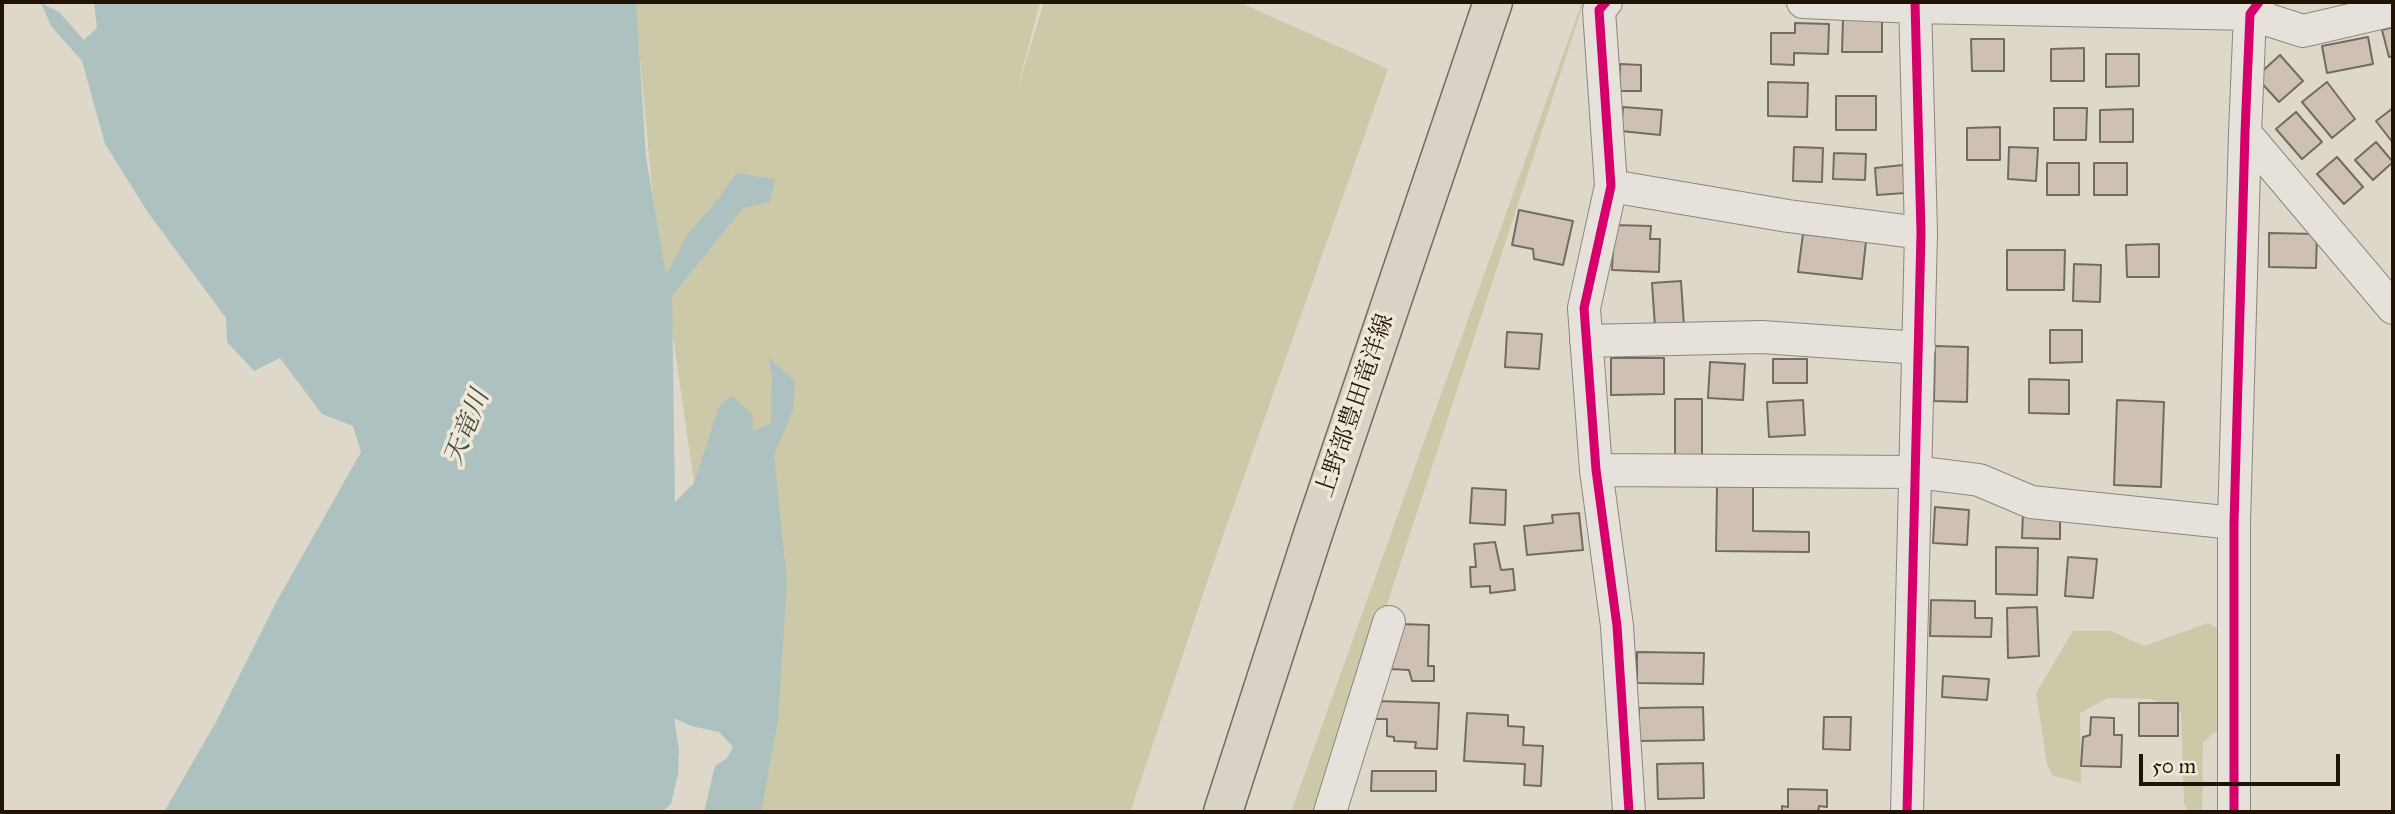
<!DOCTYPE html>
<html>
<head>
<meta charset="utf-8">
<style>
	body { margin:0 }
	#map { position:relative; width:2395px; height:814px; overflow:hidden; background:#ddd8c9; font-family:"IM FELL Great Primer",serif }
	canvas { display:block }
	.frame { position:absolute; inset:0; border:4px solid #201306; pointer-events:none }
	.scale { position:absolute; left:2139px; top:754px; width:201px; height:32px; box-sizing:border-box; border:4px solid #201306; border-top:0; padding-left:9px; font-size:21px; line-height:24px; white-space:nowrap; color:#201306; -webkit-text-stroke:5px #eee8d7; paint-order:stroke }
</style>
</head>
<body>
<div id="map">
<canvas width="2395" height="814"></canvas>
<div class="frame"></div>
<div class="scale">50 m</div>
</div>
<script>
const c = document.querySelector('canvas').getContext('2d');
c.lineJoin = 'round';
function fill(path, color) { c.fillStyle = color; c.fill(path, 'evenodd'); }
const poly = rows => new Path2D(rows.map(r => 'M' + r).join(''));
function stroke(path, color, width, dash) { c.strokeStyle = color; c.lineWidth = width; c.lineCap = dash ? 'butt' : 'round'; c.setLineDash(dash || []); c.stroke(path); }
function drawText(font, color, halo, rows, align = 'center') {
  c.font = font + ' "IM FELL Great Primer","Noto Serif JP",serif'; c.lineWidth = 7; c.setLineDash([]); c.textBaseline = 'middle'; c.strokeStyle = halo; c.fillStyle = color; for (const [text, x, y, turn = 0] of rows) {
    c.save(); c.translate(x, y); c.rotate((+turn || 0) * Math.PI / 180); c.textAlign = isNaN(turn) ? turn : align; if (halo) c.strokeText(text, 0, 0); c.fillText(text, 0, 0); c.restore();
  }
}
const green = poly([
	[635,2,1040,2,1016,94,1044,2,1239,2,1388,69,1219,547,1130,812,758,812,694,483,652,189],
	[1582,2,1584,2,1319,812,1291,812],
	[2208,623,2233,637,2233,718,2203,742,2202,812,2189,812,2184,804,2181,712,2152,699,2108,698,2080,713,2081,783,2052,775,2047,764,2036,693,2073,631,2111,631,2144,646]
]);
const water = poly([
	[94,2,636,2,646,157,666,275,687,235,717,201,736,173,775,179,770,202,743,208,672,296,675,502,694,483,719,406,732,396,752,414,753,432,771,423,772,379,769,358,795,381,793,411,774,454,787,582,778,720,761,812,704,812,715,766,727,758,733,747,719,732,691,726,674,718,679,750,678,774,671,804,662,812,164,812,216,722,278,599,361,452,353,426,322,414,280,358,254,371,227,342,226,318,149,214,105,144,82,61,51,26,41,3,59,12,84,40,97,28]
]);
const building = poly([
	[1843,18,1882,18,1882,52,1842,52,1843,18],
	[1795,23,1829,24,1828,54,1794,53,1794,65,1771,64,1771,33,1795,33,1795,23],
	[2393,27,2393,56,2389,57,2382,30,2393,27],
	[2368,37,2373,64,2327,73,2322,46,2368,37],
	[1971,39,2004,39,2004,71,1972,71,1971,39],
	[2084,48,2084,81,2051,81,2051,49,2084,48],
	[2106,54,2139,54,2139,86,2106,87,2106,54],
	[2280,55,2303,81,2279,102,2256,77,2280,55],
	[1620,64,1641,65,1641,91,1619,91,1620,64],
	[1768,82,1808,83,1807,117,1768,116,1768,82],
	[2327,82,2355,119,2332,138,2302,102,2327,82],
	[1836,96,1876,96,1876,130,1836,130,1836,96],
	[1623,107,1662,110,1660,135,1621,131,1623,107],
	[2054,108,2087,108,2086,140,2054,140,2054,108],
	[2393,108,2393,143,2376,121,2393,108],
	[2133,109,2133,142,2100,142,2100,110,2133,109],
	[2296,112,2322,142,2302,159,2276,129,2296,112],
	[2000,127,2000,160,1967,160,1967,128,2000,127],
	[2376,142,2393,162,2373,180,2355,160,2376,142],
	[1794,147,1823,148,1822,182,1793,181,1794,147],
	[2009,147,2038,148,2036,181,2008,179,2009,147],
	[1834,153,1866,154,1865,180,1833,179,1834,153],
	[2337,157,2363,187,2344,204,2317,174,2337,157],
	[2047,163,2079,163,2079,195,2047,195,2047,163],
	[2094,163,2127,163,2127,195,2094,195,2094,163],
	[1903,165,1905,193,1877,195,1875,168,1903,165],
	[1519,210,1573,221,1563,265,1534,259,1533,249,1512,245,1519,210],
	[1614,225,1651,226,1650,239,1660,239,1659,272,1612,270,1614,225],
	[2269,233,2317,234,2316,268,2269,267,2269,233],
	[1803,234,1866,241,1862,279,1798,272,1803,234],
	[2159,244,2159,277,2127,277,2126,245,2159,244],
	[2007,250,2065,250,2064,290,2007,290,2007,250],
	[2074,264,2101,265,2100,302,2073,301,2074,264],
	[1681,281,1684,326,1655,327,1652,283,1681,281],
	[2050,330,2082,330,2082,362,2050,363,2050,330],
	[1507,332,1542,334,1539,369,1505,367,1507,332],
	[1935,346,1968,347,1967,402,1934,401,1935,346],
	[1611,358,1664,358,1664,394,1611,395,1611,358],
	[1773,359,1807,359,1807,383,1773,383,1773,359],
	[1710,362,1745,364,1743,400,1708,398,1710,362],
	[2029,379,2069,380,2069,414,2029,413,2029,379],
	[1675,399,1702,399,1702,458,1675,458,1675,399],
	[1803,400,1805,435,1769,437,1767,402,1803,400],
	[2117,400,2164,402,2161,487,2114,485,2117,400],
	[1717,486,1753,486,1753,531,1809,532,1809,552,1716,551,1717,486],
	[1472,488,1506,490,1505,525,1470,523,1472,488],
	[1935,507,1969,510,1967,545,1933,543,1935,507],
	[2023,512,2060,514,2060,539,2022,538,2023,512],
	[1579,513,1583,550,1527,555,1524,526,1553,523,1552,515,1579,513],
	[1495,542,1501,570,1513,569,1515,590,1490,593,1490,586,1471,587,1470,567,1476,567,1474,544,1495,542],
	[1996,547,2038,548,2037,595,1996,594,1996,547],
	[2068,557,2097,559,2093,598,2065,596,2068,557],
	[1931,600,1975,601,1975,618,1992,618,1991,637,1930,636,1931,600],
	[2037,607,2039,656,2008,658,2007,608,2037,607],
	[1400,624,1429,625,1428,666,1434,666,1434,681,1412,681,1409,670,1390,669,1400,624],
	[1637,652,1704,653,1703,684,1637,683,1637,652],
	[1943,676,1989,679,1987,700,1942,697,1943,676],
	[1376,701,1439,703,1437,749,1415,748,1416,742,1394,741,1394,737,1387,736,1387,719,1375,719,1376,701],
	[2139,703,2178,703,2178,736,2139,736,2139,703],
	[1703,707,1704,740,1639,741,1639,708,1703,707],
	[1467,713,1508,715,1508,726,1524,727,1523,745,1543,746,1541,786,1524,785,1525,764,1464,761,1467,713],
	[1824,717,1851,717,1850,750,1823,749,1824,717],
	[2091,717,2114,718,2114,735,2122,735,2121,767,2081,766,2083,737,2090,735,2091,717],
	[1703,763,1704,798,1658,799,1657,764,1703,763],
	[1372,771,1436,771,1436,791,1371,791,1372,771],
	[1788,789,1827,790,1827,807,1819,806,1818,812,1782,812,1782,806,1788,807,1788,789]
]);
const minor = poly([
	[1606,2,1599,10,1611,186,1584,308,1596,470,1617,626,1629,812],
	[1803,2,1915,7,2250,14,2303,31,2393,10],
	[2245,133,2393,308],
	[1611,186,1788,216,1921,233],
	[1586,341,1762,337,1919,348],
	[1596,470,1916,472,1979,480,2031,502,2234,523],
	[1330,812,1389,622],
	[1907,812,1921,233,1915,2],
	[2234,812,2234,523,2245,133,2250,14,2259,2]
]);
const major = poly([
	[1223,812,1314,531,1493,2]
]);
const cycleway = poly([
	[1606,2,1599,10,1611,186,1584,308,1596,470,1617,626,1629,812],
	[1907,812,1921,233,1915,2],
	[2234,812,2234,523,2245,133,2250,14,2259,2]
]);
const streetNames = [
	["上野部豊田竜洋線",1356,406,-71]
];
const waterNames = [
	["天竜川",468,428,-68]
];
fill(green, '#cbc9a8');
fill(water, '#adc2c0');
fill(building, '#cec0b4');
stroke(building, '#716c62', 2);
stroke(minor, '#8b877d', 34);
stroke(major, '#716c62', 41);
stroke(minor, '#e6e2db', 32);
stroke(major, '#d9d2c6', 38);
stroke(cycleway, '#d6006c', 9);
drawText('24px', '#201306', '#eee8d7', streetNames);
drawText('italic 26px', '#4a4d46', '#eee8d7', waterNames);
</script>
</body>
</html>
